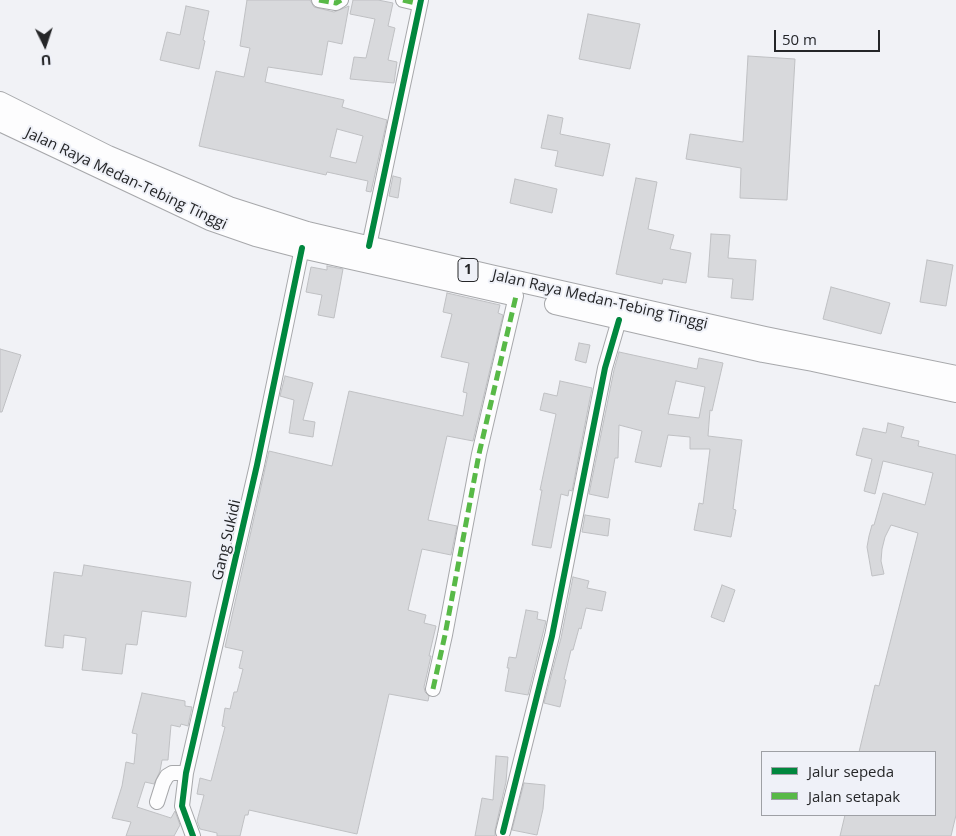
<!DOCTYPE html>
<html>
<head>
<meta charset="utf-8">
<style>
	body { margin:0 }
	#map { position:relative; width:956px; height:836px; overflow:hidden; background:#f1f2f6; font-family:"Open Sans",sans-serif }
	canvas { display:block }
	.legend { position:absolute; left:761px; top:751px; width:175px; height:65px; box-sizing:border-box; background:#eff1f8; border:1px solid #9ea0a5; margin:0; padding:6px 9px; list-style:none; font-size:15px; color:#252628 }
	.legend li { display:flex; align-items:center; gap:10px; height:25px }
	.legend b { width:25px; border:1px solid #9ea0a5 }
	.north { position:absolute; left:20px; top:20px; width:50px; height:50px; -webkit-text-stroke:4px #eff1f8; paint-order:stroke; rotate:176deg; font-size:14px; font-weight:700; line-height:20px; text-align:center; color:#252628 }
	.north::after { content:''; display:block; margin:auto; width:18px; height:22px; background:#252628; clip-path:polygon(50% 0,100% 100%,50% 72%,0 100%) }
	.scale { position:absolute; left:774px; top:30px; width:106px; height:22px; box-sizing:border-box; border:2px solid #252628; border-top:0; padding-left:6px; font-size:15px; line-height:18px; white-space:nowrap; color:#252628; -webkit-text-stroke:4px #eff1f8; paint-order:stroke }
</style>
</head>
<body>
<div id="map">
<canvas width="956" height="836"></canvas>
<ul class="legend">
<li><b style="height:6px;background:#00873e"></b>Jalur sepeda</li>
<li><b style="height:6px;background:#58b947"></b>Jalan setapak</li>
</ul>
<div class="north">U</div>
<div class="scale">50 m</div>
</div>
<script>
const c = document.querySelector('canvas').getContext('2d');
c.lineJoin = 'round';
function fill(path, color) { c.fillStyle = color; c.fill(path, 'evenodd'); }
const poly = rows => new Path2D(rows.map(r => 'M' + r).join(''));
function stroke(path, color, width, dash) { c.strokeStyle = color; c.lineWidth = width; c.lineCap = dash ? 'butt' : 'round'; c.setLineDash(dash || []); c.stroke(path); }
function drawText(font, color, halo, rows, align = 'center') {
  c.font = font + ' "Open Sans",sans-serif'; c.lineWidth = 4; c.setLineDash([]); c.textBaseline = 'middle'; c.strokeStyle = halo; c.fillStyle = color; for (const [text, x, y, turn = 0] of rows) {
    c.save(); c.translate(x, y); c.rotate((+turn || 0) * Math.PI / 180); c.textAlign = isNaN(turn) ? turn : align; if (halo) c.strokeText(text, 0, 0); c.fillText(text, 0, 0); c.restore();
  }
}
const building = poly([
	[247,0,310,0,314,7,334,12,349,6,342,44,328,41,322,75,268,67,265,82,344,100,342,107,387,120,371,192,366,191,368,181,327,172,326,175,199,146,216,71,244,77,250,48,240,46,247,0],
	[337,129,363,136,356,163,330,157,337,129],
	[353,0,378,0,393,3,388,26,395,28,388,60,397,62,394,83,350,79,354,57,366,58,375,19,350,14,353,0],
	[186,6,209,11,203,40,205,41,199,69,160,60,167,32,180,35,186,6],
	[588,14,640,24,630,69,579,59,588,14],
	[748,56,795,59,787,200,740,198,741,168,686,159,690,134,743,142,748,56],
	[548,115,563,118,560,134,610,144,603,176,555,166,558,151,541,148,548,115],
	[393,176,401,178,398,198,389,196,393,176],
	[636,178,657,182,648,229,674,235,670,249,691,253,686,283,663,279,662,284,616,274,636,178],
	[515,179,557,189,552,213,510,203,515,179],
	[711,234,730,235,728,258,756,260,753,300,731,298,733,279,708,277,711,234],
	[927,260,953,265,946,306,920,302,927,260],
	[327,266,343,269,334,318,318,315,322,295,306,292,311,267,327,270,327,266],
	[831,287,890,303,881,334,823,319,831,287],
	[447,293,500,305,498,313,503,315,473,441,447,436,428,520,457,526,451,555,422,549,408,610,426,615,424,623,436,626,429,656,431,656,424,687,425,692,429,696,428,701,389,694,357,834,249,810,248,815,245,815,240,836,217,836,217,833,200,829,197,821,204,795,197,794,200,778,211,781,225,727,222,726,225,708,230,709,234,692,237,692,243,669,239,668,243,651,225,647,269,451,332,466,349,391,463,416,467,393,463,392,469,363,441,357,452,314,443,312,447,293],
	[579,343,590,345,586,363,575,360,579,343],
	[0,349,21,355,2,412,0,412,0,349],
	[619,352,697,369,699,358,723,363,712,411,710,410,708,436,742,440,733,509,736,510,731,537,694,530,699,503,703,504,710,449,690,449,690,437,668,435,661,467,635,462,642,431,619,425,618,458,615,458,608,498,589,494,614,370,619,352],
	[676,381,705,387,699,418,668,414,676,381],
	[285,376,313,383,303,420,315,422,313,437,289,433,294,400,280,396,285,376],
	[560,381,592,388,572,491,569,490,568,496,561,494,551,548,532,545,542,490,540,490,556,414,540,410,544,393,557,396,560,381],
	[888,423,904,427,901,437,919,441,918,446,956,455,956,815,951,836,840,836,845,815,935,815,935,752,859,752,875,685,879,686,918,533,891,525,885,537,882,549,881,561,884,574,872,576,867,547,869,536,872,525,874,525,883,493,925,505,933,473,883,461,875,494,864,491,872,459,856,455,863,428,886,433,888,423],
	[585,515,610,519,608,536,582,532,585,515],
	[84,565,191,582,186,617,142,611,137,645,126,644,122,674,82,670,86,638,64,635,63,648,45,646,54,572,82,576,84,565],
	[573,577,589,581,587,588,606,592,602,611,586,608,581,629,579,628,573,650,571,650,564,679,566,680,560,707,544,703,561,638,573,577],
	[722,585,735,590,724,622,711,617,722,585],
	[526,610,538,612,537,619,546,621,528,695,505,691,509,668,507,668,509,657,516,658,526,610],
	[142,693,185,701,185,706,192,707,188,726,181,724,180,727,171,725,168,760,162,760,160,771,154,784,145,782,137,807,171,818,175,811,180,825,174,836,126,836,131,822,112,818,122,786,126,762,134,764,137,734,132,733,142,693],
	[496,756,508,757,506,782,495,830,495,836,475,836,482,798,493,800,496,756],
	[524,783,545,785,543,809,537,835,512,830,524,783]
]);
const minor = poly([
	[319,0,336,3,341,0],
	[403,0,420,4],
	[369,246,421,0],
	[433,689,445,635,479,454,516,296],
	[157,802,163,783,167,776,172,773,186,773],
	[503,832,552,636,605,368,619,320],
	[193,836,182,806,186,773,257,465,302,248]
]);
const highway = poly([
	[0,102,108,156,229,207,307,232,490,275,765,337,956,376],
	[0,121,210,220,256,236,302,248,512,295],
	[555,304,763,352,813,361,956,392]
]);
const quiet = poly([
	[319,0,336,3,341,0],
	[403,0,420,4],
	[433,689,445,635,479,454,516,296]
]);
const cycleway = poly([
	[369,246,421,0],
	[503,832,552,636,605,368,619,320],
	[193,836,182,806,186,773,257,465,302,248]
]);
const shields = [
	[468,270,20]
];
const shieldNames = [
	["1",468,270]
];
const streetNames = [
	["Jalan Raya Medan-Tebing Tinggi",126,179,25],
	["Jalan Raya Medan-Tebing Tinggi",600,300,13],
	["Gang Sukidi",227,540,-77]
];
fill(building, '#d8d9dc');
stroke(building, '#bfc0c3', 1);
stroke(minor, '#a7a8ab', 16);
stroke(highway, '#a7a8ab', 22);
stroke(minor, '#fdfdfe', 14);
stroke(highway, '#fdfdfe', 20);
stroke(quiet, '#58b947', 5, [10, 5]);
stroke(cycleway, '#00873e', 6);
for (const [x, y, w] of shields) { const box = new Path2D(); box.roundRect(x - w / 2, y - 11.5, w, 23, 4); c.fillStyle = '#eff1f8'; c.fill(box); stroke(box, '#252628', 1); }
drawText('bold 14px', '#252628', null, shieldNames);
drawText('15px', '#252628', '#eff1f8', streetNames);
</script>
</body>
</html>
